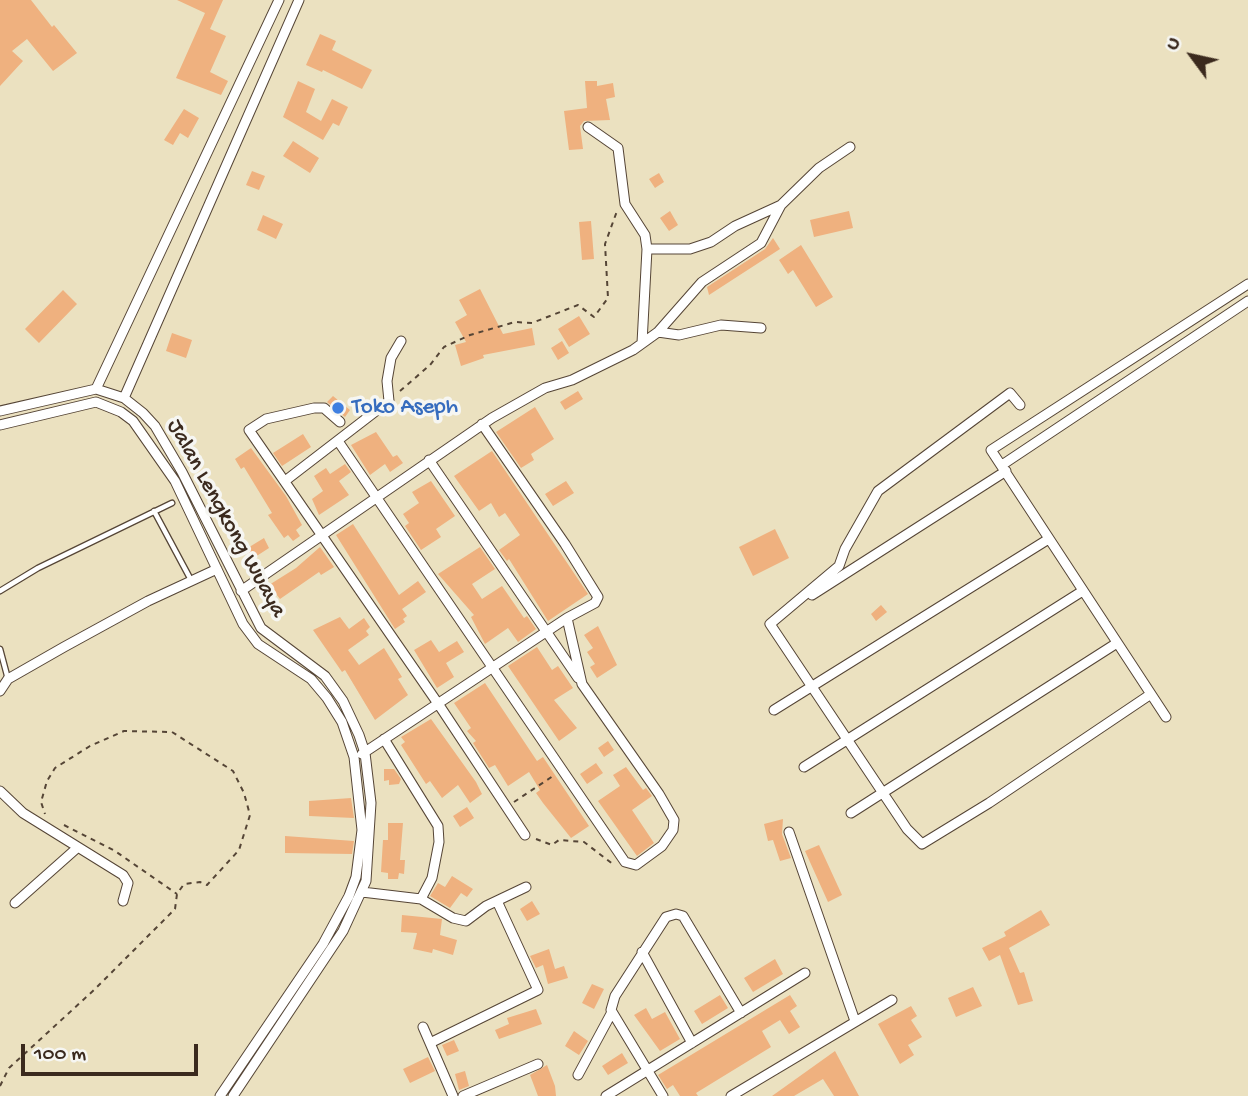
<!DOCTYPE html>
<html>
<head>
<meta charset="utf-8">
<style>
	body { margin:0 }
	#map { position:relative; width:1248px; height:1096px; overflow:hidden; background:#ebe1c0; font-family:"Gochi Hand",sans-serif }
	canvas { display:block }
	.north { position:absolute; left:1157px; top:21px; width:70px; height:70px; -webkit-text-stroke:5px #f6f6f2; paint-order:stroke; rotate:303deg; font-size:19px; font-weight:700; line-height:28px; text-align:center; color:#3b2a1e }
	.north::after { content:''; display:block; margin:auto; width:24px; height:32px; background:#3b2a1e; clip-path:polygon(50% 0,100% 100%,50% 72%,0 100%) }
	.scale { position:absolute; left:21px; top:1044px; width:177px; height:32px; box-sizing:border-box; border:4px solid #3b2a1e; border-top:0; padding-left:9px; font-size:21px; line-height:24px; white-space:nowrap; color:#3b2a1e; -webkit-text-stroke:5px #f6f6f2; paint-order:stroke }
</style>
</head>
<body>
<div id="map">
<canvas width="1248" height="1096"></canvas>
<div class="north">U</div>
<div class="scale">100 m</div>
</div>
<script>
const c = document.querySelector('canvas').getContext('2d');
c.lineJoin = 'round';
function fill(path, color) { c.fillStyle = color; c.fill(path, 'evenodd'); }
const poly = rows => new Path2D(rows.map(r => 'M' + r).join(''));
function stroke(path, color, width, dash) { c.strokeStyle = color; c.lineWidth = width; c.lineCap = dash ? 'butt' : 'round'; c.setLineDash(dash || []); c.stroke(path); }
function drawText(font, color, halo, rows, align = 'center') {
  c.font = font + ' "Gochi Hand",sans-serif'; c.lineWidth = 7; c.setLineDash([]); c.textBaseline = 'middle'; c.strokeStyle = halo; c.fillStyle = color; for (const [text, x, y, turn = 0] of rows) {
    c.save(); c.translate(x, y); c.rotate((+turn || 0) * Math.PI / 180); c.textAlign = isNaN(turn) ? turn : align; if (halo) c.strokeText(text, 0, 0); c.fillText(text, 0, 0); c.restore();
  }
}
const building = poly([
	[0,0,31,0,52,27,54,25,77,53,53,71,27,39,12,51,23,61,0,86],
	[177,0,223,0,210,29,226,36,210,72,228,81,221,95,176,78,205,13],
	[320,34,336,41,332,50,372,70,362,89,323,70,322,72,306,65],
	[298,81,315,89,306,112,321,121,332,99,348,107,339,126,333,123,323,140,283,117],
	[585,81,597,81,597,86,613,83,615,97,606,99,610,120,584,121,580,126,583,149,569,150,564,111,587,108],
	[184,109,199,118,188,138,180,133,173,145,164,140],
	[293,141,319,158,310,173,283,156],
	[252,171,265,176,259,190,246,185],
	[659,173,664,182,655,188,649,179],
	[670,211,678,225,669,231,660,218],
	[849,211,853,228,814,237,810,220],
	[263,215,283,224,276,239,257,230],
	[591,221,594,259,582,260,579,222],
	[773,238,780,249,709,295,707,287,765,249],
	[801,245,833,297,816,307,793,270,788,274,779,260],
	[480,289,503,334,532,328,535,345,483,355,484,358,461,366,455,345,466,342,455,322,467,315,459,300],
	[63,290,77,304,39,343,25,329],
	[579,316,590,334,569,347,558,329],
	[172,333,192,340,186,358,166,351],
	[562,341,569,353,558,360,551,348],
	[578,391,583,399,565,410,560,402],
	[333,396,350,410,345,417,327,402],
	[535,407,554,439,531,454,534,460,521,468,496,432],
	[376,432,393,457,397,455,403,463,390,472,385,464,370,475,351,445],
	[303,434,311,447,282,466,273,453],
	[251,448,286,496,302,525,296,530,300,536,293,541,288,535,284,538,268,515,272,513,244,467,241,469,235,459],
	[492,451,588,594,548,621,509,559,507,561,499,550,520,535,505,513,499,517,491,503,479,511,454,476],
	[345,464,351,472,339,481,349,495,319,515,312,499,323,491,314,476,326,468,330,474],
	[431,481,455,516,436,529,441,537,421,550,405,526,409,523,403,514,419,503,412,492],
	[566,481,574,493,553,506,545,494],
	[353,524,399,595,418,581,426,592,402,609,407,616,403,619,405,622,395,629,336,535],
	[775,529,789,558,753,576,739,547],
	[264,538,269,548,252,559,246,549],
	[320,547,334,567,321,575,319,572,280,599,269,585,296,568],
	[480,547,495,569,472,584,482,599,502,586,524,618,527,616,536,629,518,642,508,628,485,644,471,617,474,615,438,574],
	[881,605,887,612,876,621,871,614],
	[340,617,349,629,364,618,370,627,366,631,369,635,348,650,359,665,384,648,402,677,398,679,408,695,375,720,345,670,342,672,313,630],
	[598,626,617,665,597,678,590,667,595,664,587,652,593,648,584,635],
	[431,640,439,652,457,641,464,652,446,663,454,677,437,688,414,650],
	[537,647,552,670,558,666,573,688,554,700,577,728,559,741,508,666],
	[485,683,537,761,543,757,589,826,571,838,543,803,536,793,540,790,529,772,508,786,495,765,489,768,473,743,476,741,467,731,471,728,454,703],
	[431,719,476,782,482,794,470,803,458,785,442,798,430,781,426,784,401,745,405,742,401,737],
	[608,741,614,750,604,757,598,748],
	[596,763,603,773,587,784,580,774],
	[626,767,643,790,646,788,652,796,632,810,654,843,637,856,598,801,620,786,613,775],
	[384,769,394,769,401,779,399,784,389,785,389,780,384,781],
	[351,798,354,818,309,816,309,801],
	[467,807,474,818,460,827,453,816],
	[783,819,782,834,791,858,780,861,773,840,768,841,764,824],
	[388,823,403,823,400,860,405,860,404,874,399,873,398,879,388,879,388,873,381,872,383,840,388,840],
	[285,836,354,841,352,854,285,853],
	[819,845,842,895,828,902,805,851],
	[452,876,473,889,467,897,461,893,450,908,430,896,438,883,445,887],
	[532,901,540,914,527,921,520,909],
	[1041,910,1050,925,1009,948,1020,973,1024,972,1033,1001,1018,1005,1000,955,989,961,982,948,1006,936,1004,932],
	[402,915,442,919,440,935,457,940,453,955,433,949,432,953,413,949,417,933,401,932],
	[549,949,555,969,564,966,568,978,548,984,543,965,536,968,530,956],
	[775,959,783,974,753,992,744,978],
	[592,984,604,989,594,1009,582,1003],
	[973,987,982,1006,956,1017,948,998],
	[720,995,728,1008,702,1024,694,1011],
	[790,995,797,1006,790,1011,800,1027,789,1034,780,1020,762,1031,771,1047,696,1093,698,1096,680,1096,673,1085,667,1089,658,1075],
	[911,1006,917,1016,911,1020,922,1037,908,1045,914,1055,900,1064,878,1024],
	[646,1008,652,1019,665,1012,680,1039,660,1051,634,1015],
	[536,1009,542,1024,499,1039,495,1030,509,1024,507,1018],
	[574,1031,588,1041,579,1055,565,1046],
	[454,1040,459,1051,447,1056,442,1045],
	[835,1051,859,1096,834,1096,823,1079,794,1096,772,1096],
	[622,1053,628,1063,608,1075,602,1066],
	[428,1057,435,1071,410,1083,403,1069],
	[547,1065,555,1086,556,1096,538,1096,530,1075],
	[465,1071,469,1086,459,1090,455,1074]
]);
const path = poly([
	[400,391,430,365,444,347,470,335,515,322,532,323,578,305,594,317,608,298,605,244,617,211],
	[514,802,553,776],
	[64,825,115,851,177,894],
	[536,839,552,845,559,840,584,842,614,865],
	[0,1086,9,1068,94,990,175,909,177,894,184,884,200,882,207,885,239,850,250,815,244,793,233,771,172,732,124,731,90,746,55,768,47,781,41,802,45,814]
]);
const lane = poly([
	[154,511,191,580],
	[0,591,38,568,172,503],
	[0,649,8,679]
]);
const street = poly([
	[588,127,618,148,625,204,645,235,647,249,690,249,711,242,735,226,781,205],
	[658,332,679,335,721,325,761,328],
	[642,343,647,249],
	[96,389,279,0],
	[124,398,299,0],
	[1020,405,1010,393,878,491,845,549,839,566,770,624,907,829,922,844,989,803,1151,694],
	[0,411,96,389,124,398,143,413,155,426,182,472,261,628,325,676,343,701,359,735,365,753,371,803,366,881,343,931,233,1096],
	[340,422,324,408,314,408,266,419,249,430,439,705,525,835],
	[0,425,96,402,121,412,133,421,175,481,243,624,258,644,311,679,327,698,342,722,354,757,362,830,356,877,349,896,323,944,220,1096],
	[338,441,625,862,636,865,662,846,673,830,674,820,659,794,582,684,567,618,595,603,598,597,565,544,482,424],
	[429,460,578,678],
	[1002,465,1248,301],
	[285,481,389,401,387,381,391,358,401,341],
	[241,591,492,418,545,388,572,380,633,350,658,332,702,282,761,243,781,205,819,168,850,147],
	[812,595,1006,471],
	[0,691,8,679,64,647,148,601,217,569],
	[774,710,1047,540],
	[1166,717,991,450,1248,284],
	[384,739,438,826,439,842,432,878,421,899],
	[362,754,567,618],
	[804,767,1081,592],
	[0,791,23,813,123,875,128,883,123,901],
	[851,813,1117,643],
	[789,832,855,1021],
	[362,892,421,899,453,918,466,921,486,906,526,887],
	[15,903,77,848],
	[642,952,692,1043],
	[423,1027,453,1096],
	[430,1043,538,990,497,901],
	[578,1075,612,1012],
	[463,1096,538,1064],
	[606,1096,805,973],
	[663,1096,611,1010,615,996,666,917,676,914,683,916,741,1013],
	[731,1096,892,1000]
]);
const markers = [
	[338,408,7,"#3f7fe0"]
];
const shopNames = [
	["Toko Aseph",352,408]
];
const streetNames = [
	["Jalan Lengkong Wuaya",225,519,61]
];
fill(building, '#efb17f');
stroke(lane, '#554536', 7);
stroke(street, '#554536', 11);
stroke(path, '#554536', 2, [5, 5]);
stroke(lane, '#fff', 4.5);
stroke(street, '#fff', 9);
for (const [x, y, r, color] of markers) { const dot = new Path2D(); dot.arc(x, y, r, 0, 2 * Math.PI); c.fillStyle = color; c.fill(dot); stroke(dot, '#f6f6f2', 2.5); }
drawText('23px', '#366cbe', '#f6f6f2', shopNames, 'left');
drawText('23px', '#3b2a1e', '#f6f6f2', streetNames);
</script>
</body>
</html>
